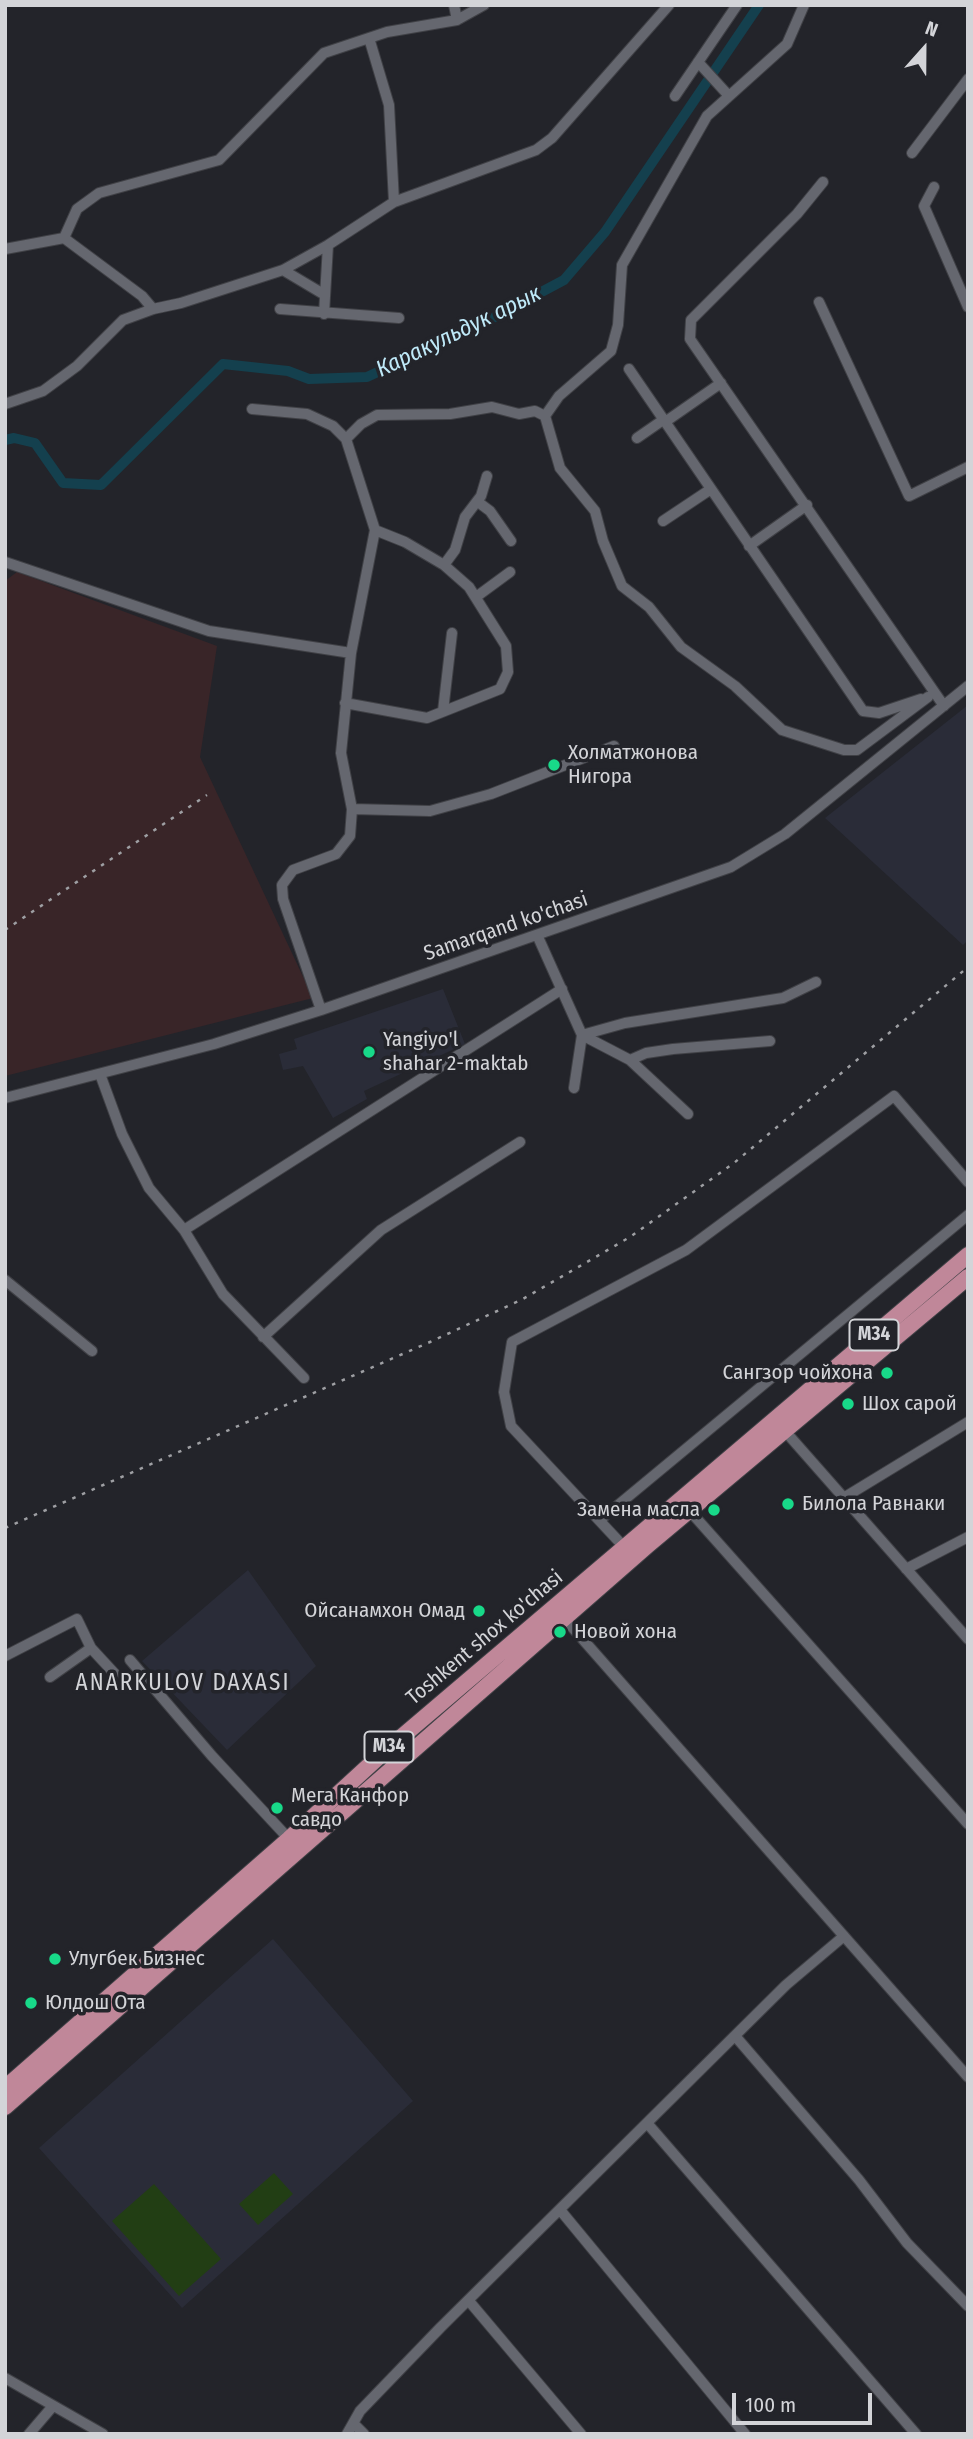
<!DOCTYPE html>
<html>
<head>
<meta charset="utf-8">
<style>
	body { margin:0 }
	#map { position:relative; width:973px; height:2439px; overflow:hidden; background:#23242a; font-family:"Fira Sans Condensed",sans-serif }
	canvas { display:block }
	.frame { position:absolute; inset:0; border:7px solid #d3d4d8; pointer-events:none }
	.north { position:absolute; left:889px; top:14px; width:70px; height:70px; -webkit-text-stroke:5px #23242a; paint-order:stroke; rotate:21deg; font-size:19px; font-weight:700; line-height:28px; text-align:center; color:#d3d4d8 }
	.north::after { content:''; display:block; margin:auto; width:24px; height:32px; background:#d3d4d8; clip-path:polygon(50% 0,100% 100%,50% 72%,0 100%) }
	.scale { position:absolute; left:732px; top:2393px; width:140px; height:32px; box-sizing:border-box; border:4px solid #d3d4d8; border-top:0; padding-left:9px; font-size:21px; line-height:24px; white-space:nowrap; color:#d3d4d8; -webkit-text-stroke:5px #23242a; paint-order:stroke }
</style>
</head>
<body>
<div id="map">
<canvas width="973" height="2439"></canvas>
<div class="frame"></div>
<div class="north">N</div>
<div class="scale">100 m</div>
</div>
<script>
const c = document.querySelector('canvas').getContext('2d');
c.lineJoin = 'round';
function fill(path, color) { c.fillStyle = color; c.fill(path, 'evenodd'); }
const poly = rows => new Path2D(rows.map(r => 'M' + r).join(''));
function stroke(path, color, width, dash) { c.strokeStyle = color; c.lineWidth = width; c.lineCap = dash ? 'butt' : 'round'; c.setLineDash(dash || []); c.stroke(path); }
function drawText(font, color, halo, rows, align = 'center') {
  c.font = font + ' "Fira Sans Condensed",sans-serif'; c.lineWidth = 7; c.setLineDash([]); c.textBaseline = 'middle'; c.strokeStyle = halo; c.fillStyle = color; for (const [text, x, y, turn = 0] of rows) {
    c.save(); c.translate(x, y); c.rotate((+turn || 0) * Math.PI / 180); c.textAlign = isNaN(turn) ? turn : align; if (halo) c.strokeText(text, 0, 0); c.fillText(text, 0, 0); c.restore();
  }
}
const built = poly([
	[968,705,968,940,963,945,825,818],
	[443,989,465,1044,364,1091,367,1099,333,1118,303,1066,283,1070,279,1054,297,1049,294,1039],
	[248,1570,316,1666,227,1750,142,1661],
	[273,1939,413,2101,182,2308,39,2148]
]);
const industrial = poly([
	[17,572,217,646,200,757,313,998,5,1076,5,581]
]);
const green = poly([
	[274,2173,293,2194,258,2225,239,2204],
	[154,2184,221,2259,179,2296,112,2221]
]);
const canal = poly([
	[5,440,14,438,35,443,63,483,101,485,223,364,288,371,309,379,367,377,487,321,564,280,605,232,759,5]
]);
const minor = poly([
	[454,5,457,20],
	[804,5,787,44,707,116,622,265,618,325,611,351,559,396,545,416,560,468,595,511,603,541,622,586,649,607,681,647,735,686,782,730,844,750,857,750,928,697],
	[698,62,729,96],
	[675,96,737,5],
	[912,153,968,79],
	[823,182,797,214,691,320,690,339,944,706],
	[934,187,924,206,968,307],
	[394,202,536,150,552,138,669,5],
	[64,238,77,209,99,193,219,160,324,53,387,32,457,20,484,5],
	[5,249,64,238,142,296,153,309,181,303,283,270,328,245,394,202,389,105,369,38],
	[283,270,325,295],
	[819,302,909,496,968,467],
	[280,309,399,318],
	[324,314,328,245],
	[629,369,863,711,879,713,921,699],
	[5,404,43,391,77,366,123,320,153,309],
	[252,409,307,414,333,426,346,439,375,530,351,653,341,753,352,809,350,836,336,854,293,870,282,885,283,899,321,1010],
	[665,422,721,383],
	[637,438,663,420],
	[346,439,361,424,377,415,450,414,492,407,519,414,535,411,545,416],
	[478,502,490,511,511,541],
	[663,521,711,489],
	[749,546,807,505],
	[5,562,209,631,351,653],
	[444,565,455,550,465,517,481,496,487,476],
	[476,597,510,572],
	[345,703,427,718,500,689,508,672,506,646,469,587,444,565,405,542,375,530],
	[443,711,452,633],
	[352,809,430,811,491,794,614,746],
	[538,937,582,1035,574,1088],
	[582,1035,625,1023,783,998,816,982],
	[582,1035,630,1060,688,1114],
	[630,1060,646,1053,673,1049,770,1041],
	[100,1074,122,1134,149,1188,184,1230,223,1294,304,1378],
	[5,1098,214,1044,321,1010,731,867,785,834,968,686],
	[184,1230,562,989],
	[5,1280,92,1351],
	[263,1337,381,1230,520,1142],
	[785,1431,968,1639],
	[845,1497,968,1422],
	[689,1510,968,1824],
	[600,1520,968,1215],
	[625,1548,511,1426,504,1392,512,1342,686,1250,894,1096,968,1182],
	[906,1569,968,1537],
	[564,1618,968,2077],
	[91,1648,115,1674],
	[5,1656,77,1619,91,1648,50,1677],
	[130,1660,212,1756,289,1839],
	[736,2037,859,2180,907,2243,968,2306],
	[647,2123,916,2434],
	[561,2211,745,2434],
	[469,2301,581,2434],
	[5,2378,103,2434],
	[354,2424,364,2434],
	[29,2434,53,2406],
	[347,2434,360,2411,441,2327,786,1985,844,1936]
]);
const primary = poly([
	[5,2088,289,1839,385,1751,968,1255],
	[5,2107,648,1545,968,1277]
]);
const rail = poly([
	[5,930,207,795],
	[5,1528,430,1342,521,1300,575,1269,630,1237,734,1163,968,967]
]);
const markers = [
	[554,765,7,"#18d989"],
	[369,1052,7,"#18d989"],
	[887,1373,7,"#18d989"],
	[848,1404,7,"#18d989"],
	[788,1504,7,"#18d989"],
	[714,1510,7,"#18d989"],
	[479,1611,7,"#18d989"],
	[560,1632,7,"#18d989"],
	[277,1808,7,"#18d989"],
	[55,1959,7,"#18d989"],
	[31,2003,7,"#18d989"]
];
const shields = [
	[874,1335,49],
	[389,1747,49]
];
const shieldNames = [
	["M34",874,1335],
	["M34",389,1747]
];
const poiNames = [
	["Холматжонова",568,753],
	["Нигора",568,777],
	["Yangiyo'l",383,1040],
	["shahar 2-maktab",383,1064],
	["Сангзор чойхона",873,1373,"right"],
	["Шох сарой",862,1404],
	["Билола Равнаки",802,1504],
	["Замена масла",700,1510,"right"],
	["Ойсанамхон Омад",465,1611,"right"],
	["Новой хона",574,1632],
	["Мега Канфор",291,1796],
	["савдо",291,1820],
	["Улугбек Бизнес",69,1959],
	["Юлдош Ота",45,2003]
];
const streetNames = [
	["Samarqand ko'chasi",506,927,-19],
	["Toshkent shox ko'chasi",485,1638,-40]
];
const waterNames = [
	["Каракульдук арык",459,332,-26]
];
const neighbourhoodNames = [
	["ANARKULOV DAXASI",183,1684]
];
fill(built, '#2a2c38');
fill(industrial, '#392528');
fill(green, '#223e14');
stroke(canal, '#14404e', 10);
stroke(minor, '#404146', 12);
stroke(primary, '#404146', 18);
stroke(minor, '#65676f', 10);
stroke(primary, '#c08799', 16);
stroke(rail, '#9e9fa3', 2.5, [3.5, 7]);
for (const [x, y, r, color] of markers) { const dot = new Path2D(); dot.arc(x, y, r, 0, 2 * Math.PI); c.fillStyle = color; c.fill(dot); stroke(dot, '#23242a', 2.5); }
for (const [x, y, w] of shields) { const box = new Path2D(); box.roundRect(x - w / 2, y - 15.5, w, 31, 5); c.fillStyle = '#23242a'; c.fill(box); stroke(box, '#d3d4d8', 2); }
drawText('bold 19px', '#d3d4d8', null, shieldNames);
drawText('21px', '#d3d4d8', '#23242a', poiNames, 'left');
drawText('21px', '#d3d4d8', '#23242a', streetNames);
drawText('italic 23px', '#bfe9f8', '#23242a', waterNames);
c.letterSpacing = '2px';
drawText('23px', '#d3d4d8', '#23242a', neighbourhoodNames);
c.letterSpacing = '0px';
</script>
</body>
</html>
